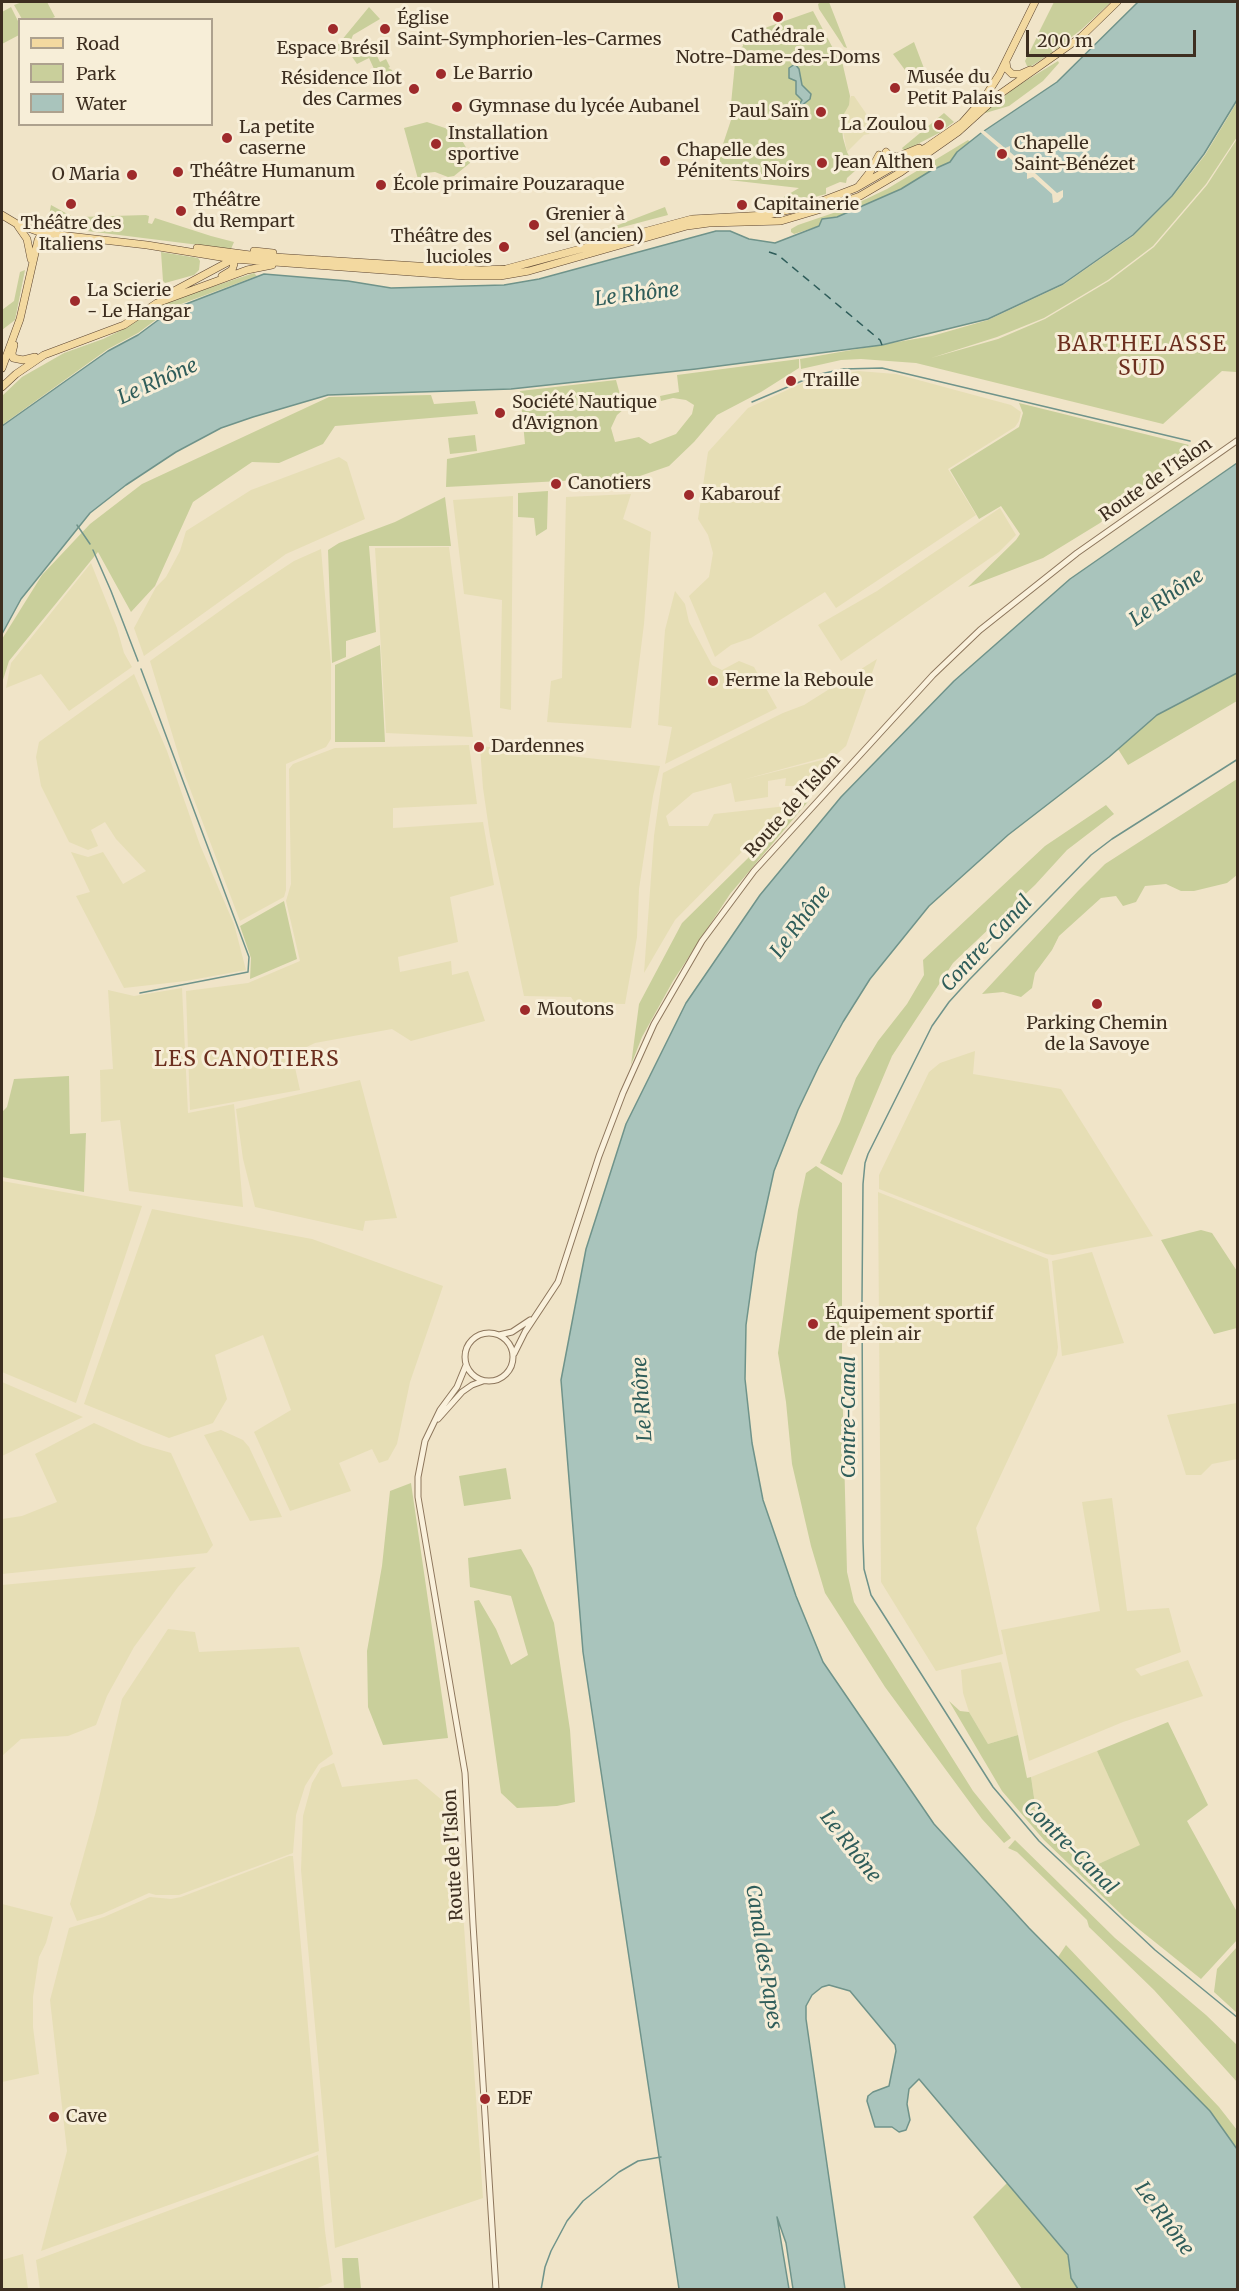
<!DOCTYPE html>
<html>
<head>
<meta charset="utf-8">
<style>
	body { margin:0 }
	#map { position:relative; width:1239px; height:2291px; overflow:hidden; background:#f0e4c8; font-family:Merriweather,serif }
	canvas { display:block }
	.frame { position:absolute; inset:0; border:3px solid #3d2e20; pointer-events:none }
	.legend { position:absolute; left:18px; top:18px; width:195px; height:108px; box-sizing:border-box; background:#f7eed8; border:2px solid #ada18e; margin:0; padding:8px 10px; list-style:none; font-size:18px; color:#3d2e20 }
	.legend li { display:flex; align-items:center; gap:12px; height:30px }
	.legend b { width:30px; border:2px solid #ada18e }
	.scale { position:absolute; left:1026px; top:30px; width:170px; height:27px; box-sizing:border-box; border:3px solid #3d2e20; border-top:0; padding-left:8px; font-size:18px; line-height:21px; white-space:nowrap; color:#3d2e20; -webkit-text-stroke:4px #f7eed8; paint-order:stroke }
</style>
</head>
<body>
<div id="map">
<canvas width="1239" height="2291"></canvas>
<div class="frame"></div>
<ul class="legend">
<li><b style="height:8px;background:#f3d9a0"></b>Road</li>
<li><b style="height:16px;background:#c9cf9b"></b>Park</li>
<li><b style="height:16px;background:#a9c4bc"></b>Water</li>
</ul>
<div class="scale">200 m</div>
</div>
<script>
const c = document.querySelector('canvas').getContext('2d');
c.lineJoin = 'round';
function fill(path, color) { c.fillStyle = color; c.fill(path, 'evenodd'); }
const poly = rows => new Path2D(rows.map(r => 'M' + r).join(''));
function stroke(path, color, width, dash) { c.strokeStyle = color; c.lineWidth = width; c.lineCap = dash ? 'butt' : 'round'; c.setLineDash(dash || []); c.stroke(path); }
function drawText(font, color, halo, rows, align = 'center') {
  c.font = font + ' Merriweather,serif'; c.lineWidth = 6; c.setLineDash([]); c.textBaseline = 'middle'; c.strokeStyle = halo; c.fillStyle = color; for (const [text, x, y, turn = 0] of rows) {
    c.save(); c.translate(x, y); c.rotate((+turn || 0) * Math.PI / 180); c.textAlign = isNaN(turn) ? turn : align; if (halo) c.strokeText(text, 0, 0); c.fillText(text, 0, 0); c.restore();
  }
}
const farmland = poly([
	[851,96,854,96,874,125,869,134,864,135,847,152,841,120],
	[858,371,896,374,1011,405,1021,412,1019,421,1015,427,948,469,976,515,836,608,825,592,751,638,731,645,715,657,689,596,709,577,713,553,708,535,698,519,708,452,748,408,811,379],
	[339,457,347,462,365,519,286,554,144,656,134,628,156,587,166,577,180,551,186,531,251,490],
	[631,494,623,519,651,532,644,624,631,728,547,722,551,681,562,678,566,497],
	[513,496,511,710,500,708,502,600,464,594,453,500],
	[1000,508,1016,535,999,552,841,661,818,625,877,591],
	[449,547,473,737,386,733,375,548],
	[321,549,331,664,331,739,326,747,286,764,286,890,284,897,240,921,184,773,150,661,238,598,294,561],
	[91,563,117,628,124,653,132,667,69,711,41,674,6,688,11,663],
	[675,591,685,604,689,622,712,665,722,670,739,661,754,667,777,708,665,764,672,727,658,725,665,630],
	[877,659,846,746,837,754,742,780,830,758,832,765,807,786,785,786,786,778,768,781,768,797,735,802,731,783,693,793,666,816,669,826,708,826,714,814,787,806,675,920,644,973,654,836,663,773,783,713,804,705],
	[134,674,167,751,200,845,234,924,246,970,186,981,124,988,76,896,90,892,71,852,88,857,103,852,123,884,146,871,116,839,105,822,91,830,98,846,88,850,69,842,41,786,36,757,39,742],
	[469,745,477,804,393,808,393,828,483,822,494,885,450,897,458,942,398,957,400,972,451,961,452,975,468,971,485,1021,411,1041,392,1029,315,1043,292,1054,300,1090,190,1110,186,991,248,983,300,961,286,901,291,884,289,769,293,764,335,748],
	[480,746,660,766,653,796,639,889,637,937,625,1004,575,1003,571,997,524,996,490,836,483,788],
	[182,988,188,1113,234,1104,243,1207,129,1191,120,1120,101,1122,100,1070,113,1069,108,990,134,996],
	[975,1051,973,1074,1061,1089,1153,1236,1053,1255,1046,1254,879,1189,879,1175,929,1072,940,1063],
	[360,1080,397,1218,365,1221,363,1231,255,1207,243,1159,236,1109],
	[2,1181,142,1206,76,1403,2,1372],
	[878,1192,1048,1259,1058,1347,1057,1355,976,1528,1003,1654,936,1671,881,1582],
	[152,1209,312,1239,443,1286,410,1382,397,1444,388,1460,379,1463,372,1449,339,1463,351,1491,290,1511,254,1432,291,1410,263,1335,215,1355,227,1399,213,1423,169,1438,84,1404],
	[1092,1252,1124,1343,1062,1356,1052,1261],
	[2,1382,83,1417,2,1456],
	[1237,1403,1237,1459,1212,1464,1201,1475,1186,1475,1167,1415],
	[94,1423,143,1445,171,1453,213,1545,207,1553,2,1574,2,1519,22,1516,57,1502,35,1454],
	[221,1430,243,1440,249,1447,282,1517,250,1521,204,1435],
	[1112,1498,1127,1611,1169,1608,1181,1652,1135,1669,1141,1676,1188,1660,1203,1696,1123,1722,1029,1761,1001,1630,1100,1611,1082,1502],
	[196,1567,178,1587,134,1647,107,1696,96,1725,68,1736,21,1739,2,1756,2,1585],
	[168,1629,195,1632,199,1652,299,1647,333,1754,319,1764,305,1786,296,1815,293,1853,179,1895,156,1895,149,1893,102,1914,77,1921,70,1904,96,1811,122,1699],
	[1001,1662,1018,1735,988,1744,969,1712,963,1693,961,1670],
	[1097,1751,1141,1845,1094,1866,1036,1811,1031,1777],
	[334,1763,342,1787,417,1779,456,1812,483,2198,335,2248,301,1870,303,1816,312,1783,321,1768],
	[289,1856,293,1856,319,2151,41,2251,67,2151,50,2000,69,1928,104,1917,150,1897,171,1899,181,1897],
	[2,1904,53,1917,46,1943,39,1957,33,1997,33,2027,39,2074,2,2082],
	[318,2155,325,2231,332,2282,313,2290,40,2289,36,2260],
	[23,2254,28,2289,2,2289,2,2260]
]);
const green = poly([
	[22,2,47,2,55,17,50,19,22,19,14,5],
	[821,2,829,2,847,48,844,47,819,9,818,4],
	[1054,2,1111,2,1082,29,1055,50,1047,39,1038,34],
	[11,7,19,23,19,35,2,44,2,12],
	[369,7,380,19,353,35,351,40,353,43,356,42,359,50,361,49,363,53,373,48,380,62,386,59,390,67,388,68,392,70,395,79,381,84,369,58,357,64,346,48,338,51,336,47],
	[813,11,836,54,841,57,850,96,849,105,841,119,843,138,847,152,856,170,847,178,846,183,840,182,826,188,826,194,773,208,772,204,799,188,720,179,720,153,732,117,731,104,736,53,743,46,742,36],
	[1037,37,1046,42,1053,52,1030,67,1027,66,1025,61],
	[914,42,925,71,914,82,893,54],
	[1058,61,1059,63,1043,81,1009,106,982,114,1014,88],
	[1237,102,1237,137,1206,184,1153,246,1108,280,1044,318,997,337,931,358,998,339,1045,319,1109,281,1154,247,1207,185,1237,139,1237,370,1236,372,1222,371,1163,424,916,363,861,359,841,360,801,369,800,359,932,336,988,320,1063,285,1133,236,1173,196,1205,155],
	[944,113,954,122,939,133,904,151,902,148],
	[427,122,457,132,471,156,470,163,454,176,448,177,435,172,425,173,424,178,418,179,404,128],
	[968,140,970,142,957,152,950,162,932,170,901,189,837,217,822,219,819,226,794,234,791,232,791,229,798,225,845,209,887,189],
	[51,205,73,217,74,221,79,220,79,217,146,215,149,216,148,223,152,224,155,218,211,236,234,242,231,249,47,226],
	[665,207,668,215,600,233,600,232],
	[161,252,198,258,200,261,199,270,194,275,165,283,163,281],
	[25,270,15,320,2,330,2,310,14,301,20,272],
	[254,273,257,276,173,307,138,333,108,349,2,425,2,396,22,377,64,353,103,339,126,328,163,303],
	[799,359,799,368,761,392,717,415,694,442,669,466,637,477,446,487,447,459,525,444,520,391,616,380,624,409,617,415,611,428,615,442,639,437,650,444,676,434,692,414,694,405,686,400,673,398,661,401,660,396,679,392,677,375],
	[431,395,434,404,475,401,478,414,335,426,323,444,279,463,252,462,193,502,155,586,131,612,98,552,9,661,2,683,2,639,42,575,90,524,142,484,329,397],
	[1019,403,1189,445,1100,523,1043,558,968,587,1016,540,1020,534,1001,506,979,519,950,470,1019,427,1023,413],
	[475,435,477,451,450,454,448,438],
	[548,491,547,529,536,536,534,518,518,517,518,493],
	[445,497,451,546,369,546,376,632,346,641,346,657,332,663,328,550,339,543,395,522],
	[380,645,385,742,335,742,335,665],
	[1237,673,1237,701,1128,765,1118,749,1157,715],
	[1237,779,1237,875,1227,883,1194,891,1181,891,1166,884,1145,886,1136,902,1123,906,1116,896,1101,898,1059,936,1052,950,1035,973,1032,988,1021,997,1003,992,982,994,1078,891,1105,864],
	[811,798,730,894,673,981,642,1037,631,1065,639,1004,682,923,803,804],
	[1106,805,1114,814,1067,850,1035,885,953,963,892,1056,842,1175,820,1163,840,1122,856,1078,878,1041,907,1004,924,975,923,960,1045,846],
	[284,901,297,959,250,979,251,958,240,926],
	[69,1076,70,1134,86,1133,84,1192,2,1177,2,1112,7,1107,14,1079],
	[816,1166,842,1183,842,1374,847,1572,854,1602,973,1791,1011,1838,1004,1843,982,1819,885,1687,825,1593,811,1546,792,1464,786,1402,778,1353,798,1210,806,1173],
	[1201,1230,1212,1233,1237,1271,1237,1328,1214,1334,1161,1240],
	[506,1468,511,1499,464,1506,459,1476],
	[411,1483,448,1738,383,1745,368,1707,367,1651,382,1566,390,1491],
	[521,1549,532,1568,554,1623,570,1730,575,1802,557,1806,517,1808,501,1793,474,1601,479,1600,496,1629,511,1665,528,1655,511,1596,470,1587,468,1558],
	[949,1701,960,1711,969,1712,988,1744,1018,1735,1027,1778,1031,1777,1036,1811,1094,1866,1140,1845,1097,1751,1168,1722,1208,1805,1187,1821,1237,1912,1237,1940,1201,1979,1125,1918,1044,1840,1002,1791],
	[1015,1840,1115,1938,1206,2015,1237,2045,1237,2082,1154,1990,1089,1927,1087,1920,1017,1852,1008,1848],
	[1066,1945,1219,2107,1237,2130,1237,2149,1210,2111,1058,1957],
	[1237,1947,1237,2013,1214,1992,1217,1969],
	[1007,2183,1068,2256,1071,2278,1078,2289,1022,2289,973,2217],
	[342,2258,358,2258,361,2289,344,2289]
]);
const water = poly([
	[1138,2,1237,2,1237,100,1204,154,1172,196,1133,235,1063,284,988,319,882,345,696,369,511,389,328,395,253,417,221,428,176,452,126,485,90,513,21,599,2,634,2,426,108,351,138,335,173,309,264,274,348,281,391,288,504,285,539,279,716,231,730,231,749,239,775,243,819,226,822,219,837,217,901,189,932,170,950,162,957,152,981,133,1057,82,1138,2],
	[795,64,799,69,802,85,811,94,810,99,796,110,802,100,796,94,796,81,789,78,789,68,795,64],
	[1237,463,1237,673,1157,715,1109,757,1008,835,929,906,870,979,843,1022,819,1066,798,1110,774,1171,756,1253,746,1325,745,1379,752,1443,763,1500,796,1596,823,1662,934,1824,1029,1928,1210,2111,1237,2149,1237,2289,1078,2289,1071,2278,1068,2255,919,2079,909,2089,907,2104,910,2120,906,2130,899,2132,892,2127,875,2127,867,2101,868,2096,873,2092,889,2086,896,2051,895,2045,850,1991,829,1985,822,1987,812,1995,806,2006,806,2019,845,2289,793,2289,786,2243,777,2217,789,2289,679,2289,583,1652,561,1380,586,1249,626,1124,686,1003,760,895,841,797,954,681,1070,579,1237,463]
]);
const pier = poly([
	[982,129,1005,148,1010,146,1010,152,1030,169,1035,167,1035,173,1057,193,1063,190,1063,197,1058,202,1053,203,1052,194,1033,177,1027,179,1027,173,1006,155,998,158,1000,149,979,131]
]);
const stream = poly([
	[783,117,796,110],
	[752,402,816,375,843,369,882,368,1190,441],
	[1203,445,1212,449],
	[77,525,90,544],
	[93,550,111,591,138,661],
	[1238,759,1112,839,1091,855,969,980,949,1002,932,1026,868,1154,865,1163,863,1184,862,1299,863,1541,864,1569,871,1595,993,1787,1039,1841,1155,1950,1238,2018],
	[140,993,248,972,249,957,141,669],
	[541,2290,545,2267,551,2251,567,2221,583,2201,619,2172,638,2161,661,2157]
]);
const ferry = poly([
	[769,252,778,255,880,340,882,345]
]);
const tertiary = poly([
	'465 1357a24 24 0 1 1 48 0a24 24 0 1 1-48 0Z',
	[499,1335,512,1332,530,1320],
	[514,1354,525,1332,558,1282,599,1156,623,1093,654,1024,702,941,754,871,933,675,980,630,1077,553,1238,440],
	[466,1365,457,1387,440,1410,425,1441,418,1477,418,1497,465,1773,473,1924,496,2290],
	[438,1419,462,1392,472,1385,483,1381]
]);
const primary = poly([
	[1006,62,1007,69,1012,74,1021,74,1030,70],
	[886,152,889,155,897,157,919,148],
	[859,186,870,172,879,155],
	[2,215,17,224,42,233,147,245,233,259,465,276,500,276,529,271,687,226,709,223,781,221,835,205,860,196,901,172,958,132,1000,94,1081,37,1117,2],
	[18,226,27,239,31,259],
	[197,248,258,256,481,270,506,269,692,219,767,215,814,204,856,188,927,147,962,123,985,97,999,75,1035,2],
	[254,251,273,253],
	[222,276,232,270,234,264,232,257],
	[172,292,228,262],
	[14,345,12,353,13,358,23,360,35,357],
	[2,368,20,319,38,240,42,233],
	[2,387,16,374,44,355,124,325,157,303,247,270,272,265]
]);
const markers = [
	[778,17,6,"#9e2a2b"],
	[333,29,6,"#9e2a2b"],
	[385,29,6,"#9e2a2b"],
	[441,74,6,"#9e2a2b"],
	[895,88,6,"#9e2a2b"],
	[414,89,6,"#9e2a2b"],
	[457,107,6,"#9e2a2b"],
	[821,112,6,"#9e2a2b"],
	[939,125,6,"#9e2a2b"],
	[227,138,6,"#9e2a2b"],
	[436,144,6,"#9e2a2b"],
	[1002,154,6,"#9e2a2b"],
	[665,161,6,"#9e2a2b"],
	[822,163,6,"#9e2a2b"],
	[178,172,6,"#9e2a2b"],
	[132,175,6,"#9e2a2b"],
	[381,185,6,"#9e2a2b"],
	[71,204,6,"#9e2a2b"],
	[742,205,6,"#9e2a2b"],
	[181,211,6,"#9e2a2b"],
	[534,225,6,"#9e2a2b"],
	[504,247,6,"#9e2a2b"],
	[75,301,6,"#9e2a2b"],
	[791,381,6,"#9e2a2b"],
	[500,413,6,"#9e2a2b"],
	[556,484,6,"#9e2a2b"],
	[689,495,6,"#9e2a2b"],
	[713,681,6,"#9e2a2b"],
	[479,747,6,"#9e2a2b"],
	[1097,1004,6,"#9e2a2b"],
	[525,1010,6,"#9e2a2b"],
	[813,1324,6,"#9e2a2b"],
	[485,2099,6,"#9e2a2b"],
	[54,2117,6,"#9e2a2b"]
];
const poiNames = [
	["Église",397,19],
	["Saint-Symphorien-les-Carmes",397,40],
	["Cathédrale",778,37,"center"],
	["Notre-Dame-des-Doms",778,58,"center"],
	["Espace Brésil",333,49,"center"],
	["Le Barrio",453,74],
	["Musée du",907,78],
	["Petit Palais",907,99],
	["Résidence Ilot",402,79,"right"],
	["des Carmes",402,100,"right"],
	["Gymnase du lycée Aubanel",469,107],
	["Paul Saïn",809,112,"right"],
	["La Zoulou",927,125,"right"],
	["La petite",239,128],
	["caserne",239,149],
	["Installation",448,134],
	["sportive",448,155],
	["Chapelle",1014,144],
	["Saint-Bénézet",1014,165],
	["Chapelle des",677,151],
	["Pénitents Noirs",677,172],
	["Jean Althen",834,163],
	["Théâtre Humanum",190,172],
	["O Maria",120,175,"right"],
	["École primaire Pouzaraque",393,185],
	["Théâtre",193,201],
	["du Rempart",193,222],
	["Capitainerie",754,205],
	["Grenier à",546,215],
	["sel (ancien)",546,236],
	["Théâtre des",71,224,"center"],
	["Italiens",71,245,"center"],
	["Théâtre des",492,237,"right"],
	["lucioles",492,258,"right"],
	["La Scierie",87,291],
	["- Le Hangar",87,312],
	["Traille",803,381],
	["Société Nautique",512,403],
	["d'Avignon",512,424],
	["Canotiers",568,484],
	["Kabarouf",701,495],
	["Ferme la Reboule",725,681],
	["Dardennes",491,747],
	["Moutons",537,1010],
	["Parking Chemin",1097,1024,"center"],
	["de la Savoye",1097,1045,"center"],
	["Équipement sportif",825,1314],
	["de plein air",825,1335],
	["EDF",497,2099],
	["Cave",66,2117]
];
const streetNames = [
	["Route de l'Islon",1156,480,-35],
	["Route de l'Islon",793,806,-48],
	["Route de l'Islon",454,1855,-93]
];
const waterNames = [
	["Le Rhône",637,295,-7],
	["Le Rhône",158,382,-24],
	["Le Rhône",1167,598,-35],
	["Le Rhône",801,922,-53],
	["Contre-Canal",987,944,-47],
	["Le Rhône",643,1399,-94],
	["Contre-Canal",849,1417,-90],
	["Le Rhône",850,1847,52],
	["Contre-Canal",1070,1848,45],
	["Canal des Papes",763,1957,81],
	["Le Rhône",1164,2219,54]
];
const quarterNames = [
	["BARTHELASSE",1142,345],
	["SUD",1142,369],
	["LES CANOTIERS",247,1060]
];
fill(farmland, '#e6deb5');
fill(green, '#c9cf9b');
fill(water, '#a9c4bc');
stroke(water, '#6f938a', 1.5);
fill(pier, '#f0e4c8');
stroke(stream, '#6f938a', 1.5);
stroke(ferry, '#2f5d5a', 1.5, [8, 6]);
stroke(tertiary, '#8d765c', 7);
stroke(primary, '#5b4430', 8);
stroke(tertiary, '#faf1dc', 5);
stroke(primary, '#f3d9a0', 7);
for (const [x, y, r, color] of markers) { const dot = new Path2D(); dot.arc(x, y, r, 0, 2 * Math.PI); c.fillStyle = color; c.fill(dot); stroke(dot, '#f7eed8', 2); }
drawText('18px', '#3d2e20', '#f7eed8', poiNames, 'left');
drawText('18px', '#3d2e20', '#f7eed8', streetNames);
drawText('italic 20px', '#2f5d5a', '#f7eed8', waterNames);
c.letterSpacing = '1.5px';
drawText('21px', '#6b2e1e', '#f7eed8', quarterNames);
c.letterSpacing = '0px';
</script>
</body>
</html>
